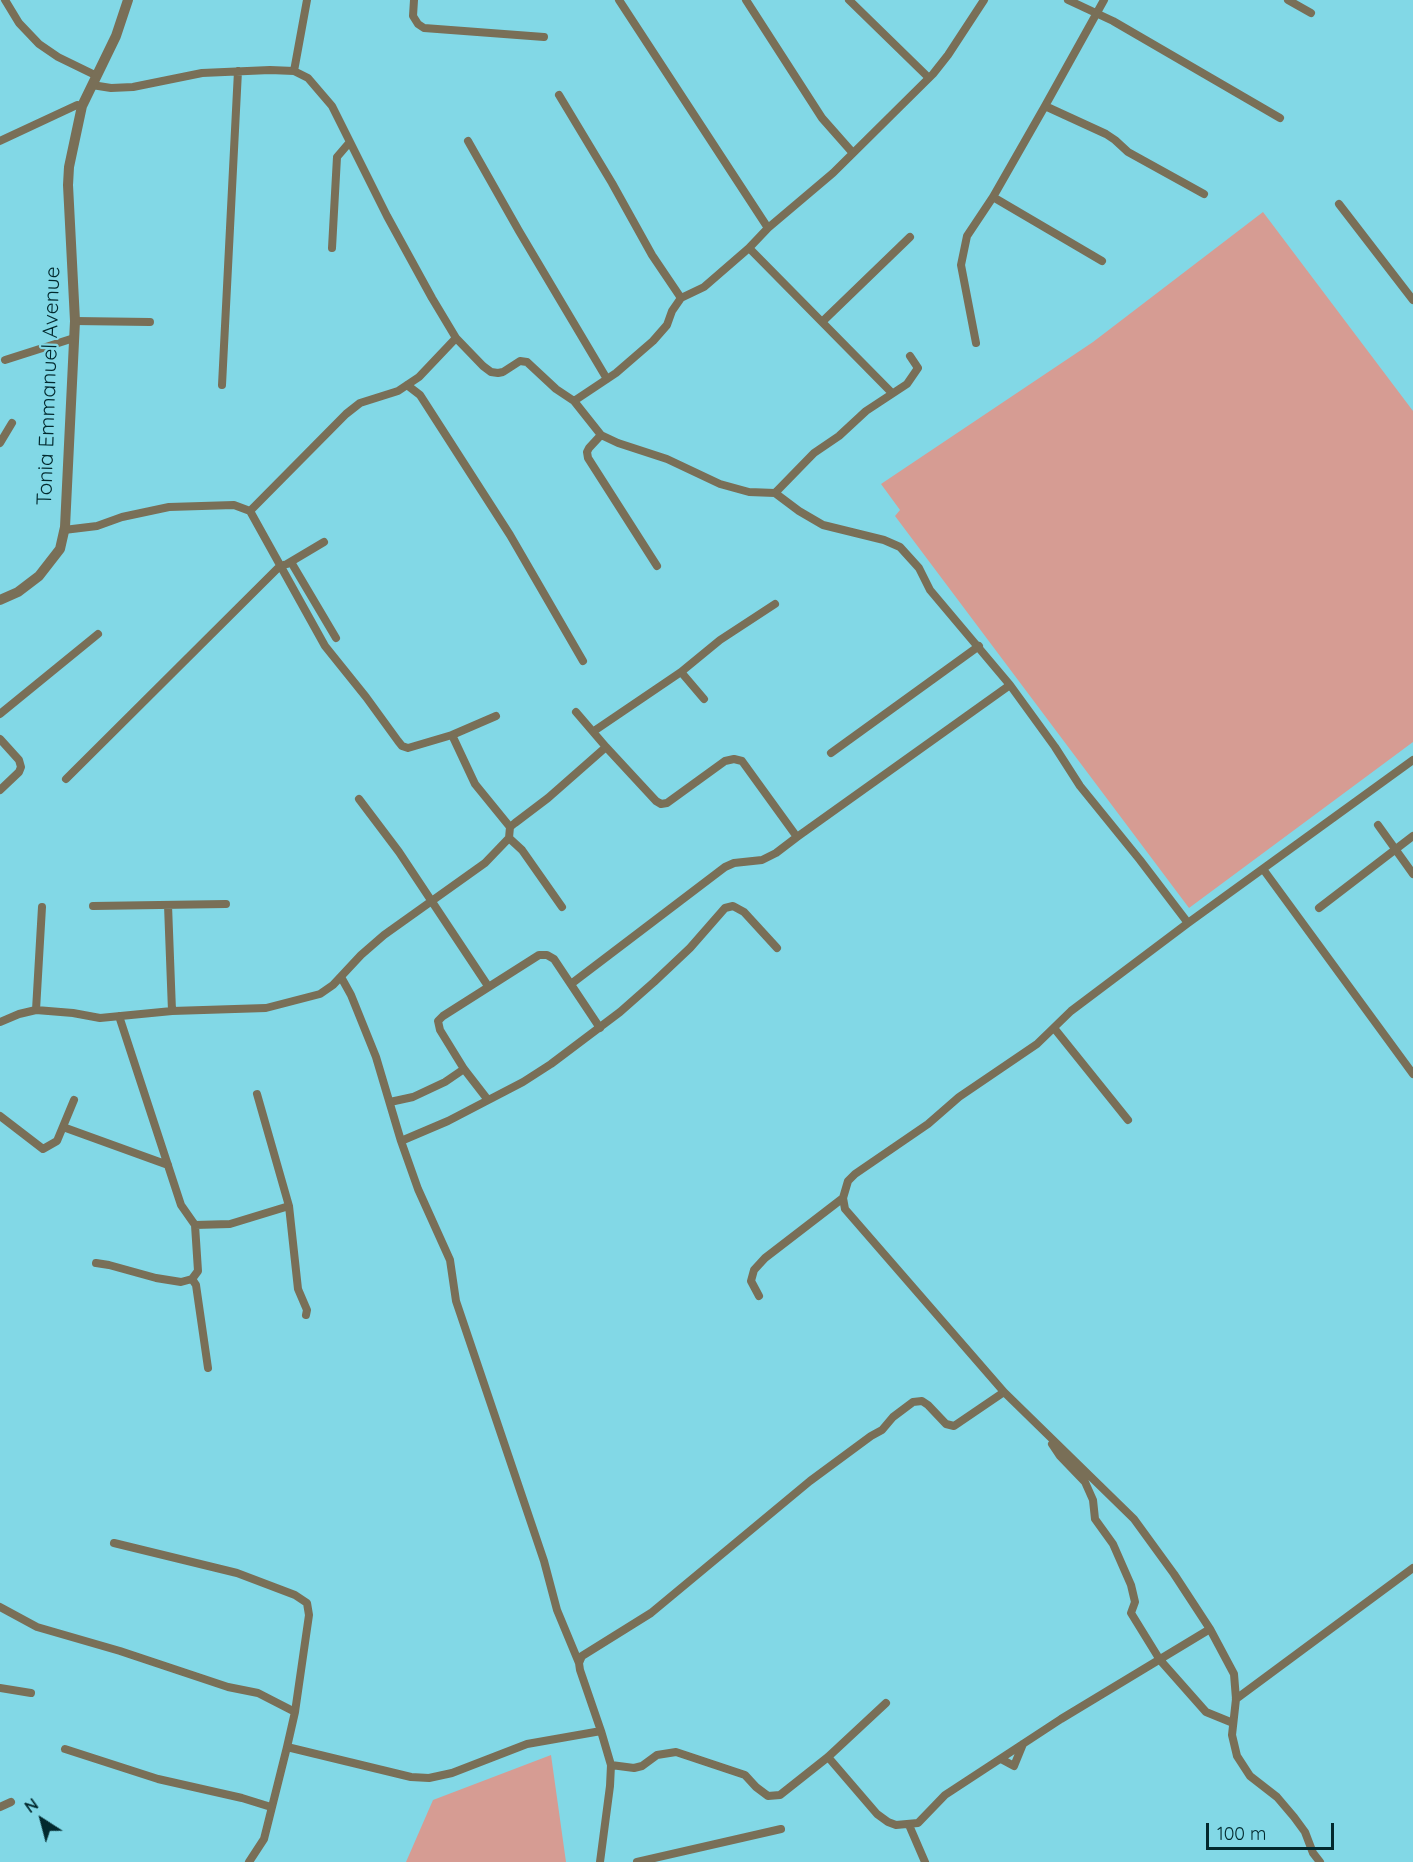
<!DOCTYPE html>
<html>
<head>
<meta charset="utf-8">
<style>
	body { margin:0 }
	#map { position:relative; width:1413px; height:1862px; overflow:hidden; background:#82d8e6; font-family:Quicksand,sans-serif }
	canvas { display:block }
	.north { position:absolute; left:12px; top:1790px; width:60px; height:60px; -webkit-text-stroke:4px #82d8e6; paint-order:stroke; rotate:324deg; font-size:16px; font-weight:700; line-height:24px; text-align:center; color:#02292e }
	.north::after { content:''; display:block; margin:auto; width:21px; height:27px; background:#02292e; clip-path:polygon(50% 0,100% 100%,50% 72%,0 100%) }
	.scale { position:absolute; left:1206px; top:1823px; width:128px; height:27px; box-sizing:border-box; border:3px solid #02292e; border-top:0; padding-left:8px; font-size:18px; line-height:21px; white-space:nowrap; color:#02292e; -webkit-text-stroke:4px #82d8e6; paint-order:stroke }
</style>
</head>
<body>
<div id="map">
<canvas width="1413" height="1862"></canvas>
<div class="north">N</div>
<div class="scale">100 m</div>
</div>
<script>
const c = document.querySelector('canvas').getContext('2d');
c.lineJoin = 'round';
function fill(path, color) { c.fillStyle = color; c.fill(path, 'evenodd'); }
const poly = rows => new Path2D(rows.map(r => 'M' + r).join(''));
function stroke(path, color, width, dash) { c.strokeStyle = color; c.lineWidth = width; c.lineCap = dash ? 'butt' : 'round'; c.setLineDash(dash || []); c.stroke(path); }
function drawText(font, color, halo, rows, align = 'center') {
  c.font = font + ' Quicksand,sans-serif'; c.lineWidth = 4.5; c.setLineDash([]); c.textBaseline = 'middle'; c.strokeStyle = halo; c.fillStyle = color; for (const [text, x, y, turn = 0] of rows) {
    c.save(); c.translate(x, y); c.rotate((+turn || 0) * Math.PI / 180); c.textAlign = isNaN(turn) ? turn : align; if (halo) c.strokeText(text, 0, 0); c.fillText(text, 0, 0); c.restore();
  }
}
const green = poly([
	[1263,212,1413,411,1413,742,1189,908,895,516,900,510,881,484,1093,342],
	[551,1755,566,1862,406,1862,433,1800]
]);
const minor = poly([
	[5,0,19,23,39,44,58,57,97,76],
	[414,0,413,16,418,24,424,28,544,37],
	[619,0,768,228],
	[746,0,822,118,852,152],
	[849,0,929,78],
	[1068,0,1113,21,1280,118],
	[1288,0,1311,13],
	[294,71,307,0],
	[92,85,111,88,133,87,202,73,270,70,294,71,308,78,332,106,387,216,432,298,456,338,483,366,491,372,498,373,503,372,520,361,527,362,556,389,574,401,601,435,618,443,667,459,720,484,749,492,775,493,799,511,823,525,884,540,900,547,919,568,930,590,1010,685,1055,747,1080,786,1140,860,1188,923],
	[559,95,612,183,652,255,681,298,704,287,749,248],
	[1045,106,1106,134,1115,140,1128,152,1204,194],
	[0,141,77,105,82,106],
	[468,141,519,231,607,379],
	[993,197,1102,261],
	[1339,204,1413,300],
	[332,248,337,157,349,143],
	[75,321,150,322],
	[822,322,910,237],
	[976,343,961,265,967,236,993,197,1045,106,1104,0],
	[5,360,74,338],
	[222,385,238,71],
	[407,385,420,395,510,535,583,661],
	[892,393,749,248,768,228,833,173,933,74,948,55,984,0],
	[574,401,616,373,653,341,667,325,672,311,681,298],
	[601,435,589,448,587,452,588,458,657,566],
	[0,443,12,423],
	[775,493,814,453,839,436,866,411,907,384,918,368,910,356],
	[250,511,346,414,360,403,398,391,419,377,456,338],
	[64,530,97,526,122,517,169,507,234,505,250,511,325,646,366,697,398,741,402,746,408,748,452,735,475,784,510,827],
	[291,562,336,638],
	[681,672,704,699],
	[576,712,606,747,656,801,661,804,667,803,725,761,734,759,742,761,797,837],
	[0,714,98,634],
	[594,731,681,672,720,640,775,604],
	[452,735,496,716],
	[0,739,19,760,21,767,19,772,0,790],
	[831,753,979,646],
	[66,779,280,566,287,564,324,542],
	[359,799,399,852,488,986],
	[1378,825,1413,874],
	[509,838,522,850,562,907],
	[1263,869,1413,1074],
	[168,905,172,1011],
	[93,906,226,904],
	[1319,908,1413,836],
	[341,977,351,995,376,1057,401,1141,418,1189,450,1260,456,1301,544,1561,557,1610,579,1663],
	[571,984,725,867,734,863,762,860,776,853,797,837,1010,685],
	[36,1010,42,907],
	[0,1022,19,1014,36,1010,73,1013,100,1018,172,1011,266,1008,320,994,333,985,361,955,384,935,485,863,509,838,510,827,515,823,548,798,606,747],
	[1054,1028,1128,1120],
	[257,1094,289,1206,298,1289,307,1310,306,1315],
	[488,1100,464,1069,440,1030,438,1021,443,1016,539,955,547,955,554,959,600,1028],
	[390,1102,413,1097,445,1082,464,1069],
	[0,1116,43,1149,57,1141,74,1100],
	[63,1127,168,1165],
	[401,1141,448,1121,523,1082,551,1064,620,1012,654,982,690,948,725,908,733,906,744,912,777,948],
	[195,1225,230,1224,289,1206],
	[96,1263,109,1265,156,1278,181,1282,192,1279,198,1271,195,1225,181,1205,119,1016],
	[192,1279,196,1285,208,1368],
	[759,1296,751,1281,754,1270,765,1258,843,1198],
	[1052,1444,1060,1456,1085,1482,1093,1500,1095,1519,1113,1544,1131,1585,1135,1602,1131,1613,1160,1660,1206,1712,1233,1723],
	[114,1543,237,1573,295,1595,307,1603,309,1615,295,1712,287,1747],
	[0,1607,37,1627,120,1651,228,1687,258,1693,295,1712],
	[0,1688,31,1693],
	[1236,1699,1413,1568],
	[601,1731,580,1670,579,1663,582,1656,651,1613,810,1481,871,1436,882,1430,893,1417,913,1402,922,1401,928,1405,946,1424,954,1426,1004,1392],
	[65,1749,158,1779,242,1798,271,1807],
	[828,1757,877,1814,888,1822,896,1825,918,1823,945,1795,1061,1719,1210,1629],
	[1001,1759,1014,1766,1023,1744],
	[611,1765,634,1768,642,1766,657,1755,676,1752,745,1775,756,1787,768,1796,780,1795,828,1757,886,1703],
	[0,1807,11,1802],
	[909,1825,925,1862],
	[249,1862,264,1839,287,1747,411,1777,429,1778,452,1773,527,1744,601,1731,611,1765,610,1786,600,1862],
	[637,1862,781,1829],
	[1320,1862,1313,1853,1305,1832,1294,1817,1277,1797,1250,1776,1237,1756,1232,1735,1236,1699,1234,1674,1210,1629,1174,1574,1134,1519,1004,1392,845,1209,843,1198,848,1181,855,1174,928,1124,959,1097,1037,1044,1071,1011,1188,923,1413,760]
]);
const tertiary = poly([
	[0,600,18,592,39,576,60,549,65,527,75,321,68,185,69,167,82,106,116,36,128,0]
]);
const streetNames = [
	["Tonia Emmanuel Avenue",49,386,-88]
];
fill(green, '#d69c93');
stroke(minor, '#796f57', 8);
stroke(tertiary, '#796f57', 10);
drawText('21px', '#02292e', '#82d8e6', streetNames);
</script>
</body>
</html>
